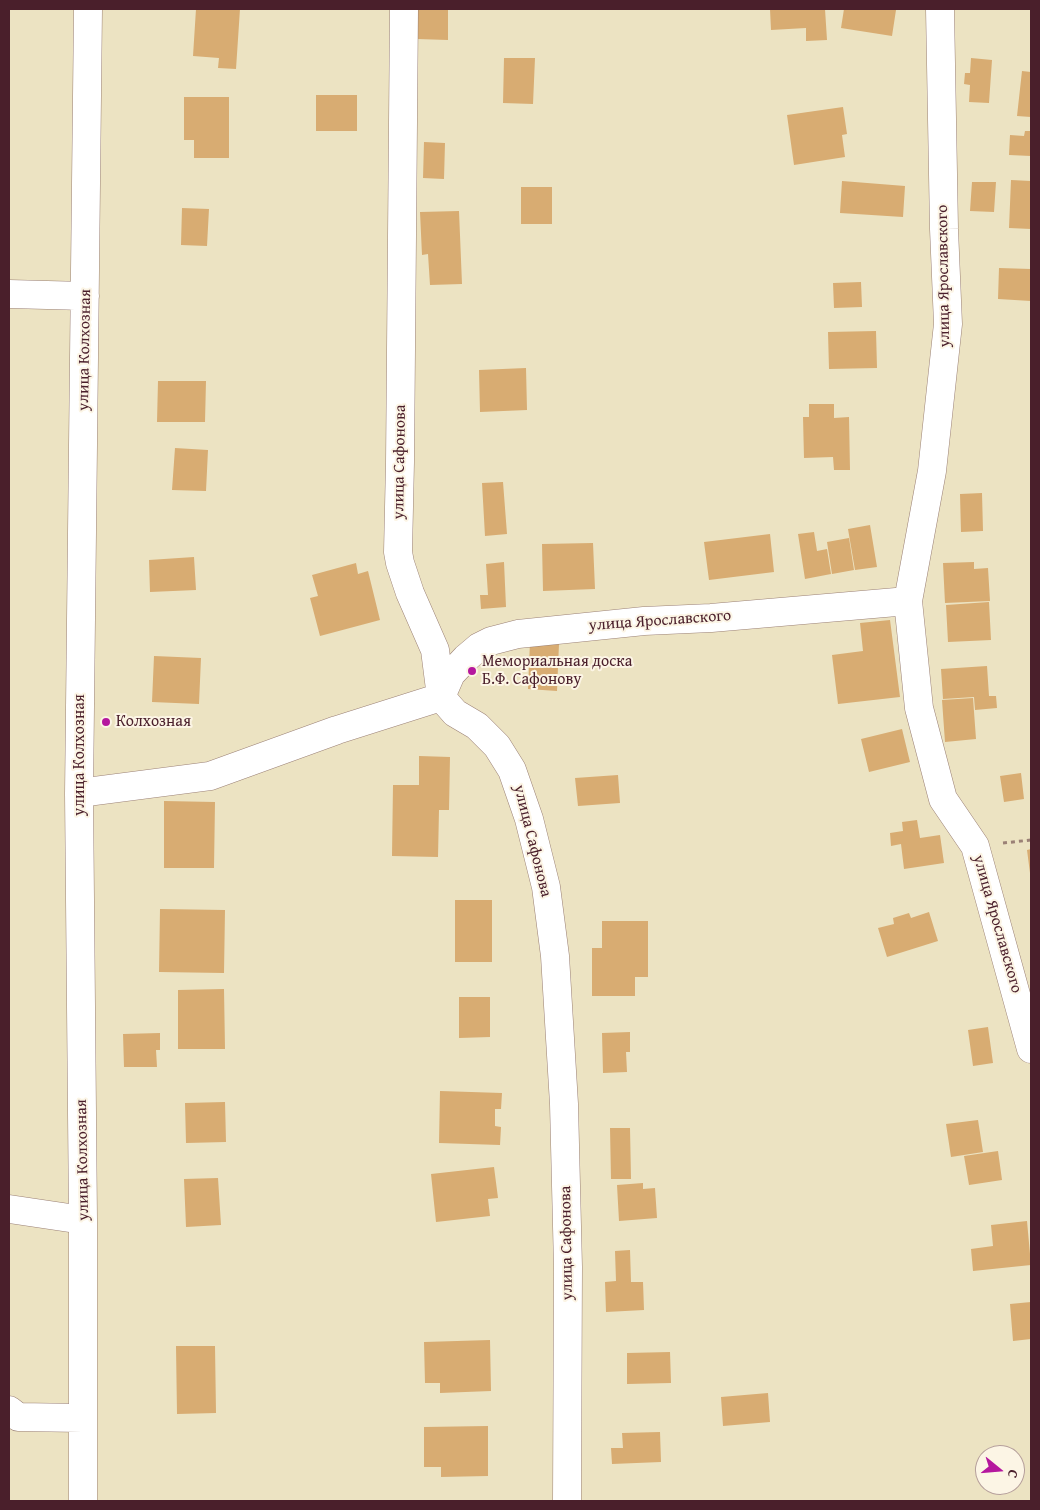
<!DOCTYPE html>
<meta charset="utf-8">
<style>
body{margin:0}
#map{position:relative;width:1040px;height:1510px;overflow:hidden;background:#ece3c2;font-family:"Gentium Book Plus",serif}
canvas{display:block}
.frame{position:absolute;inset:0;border:10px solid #4a1f2b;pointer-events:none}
.north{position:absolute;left:975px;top:1445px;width:50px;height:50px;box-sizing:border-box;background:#fcf5e5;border:1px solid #b59f9b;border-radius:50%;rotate:107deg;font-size:14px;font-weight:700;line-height:20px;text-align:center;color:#4a1f2b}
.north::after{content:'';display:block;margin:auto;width:18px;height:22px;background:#b5179e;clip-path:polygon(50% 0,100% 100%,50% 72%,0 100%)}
</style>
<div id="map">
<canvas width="1040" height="1510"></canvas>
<div class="frame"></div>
<div class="north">С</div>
</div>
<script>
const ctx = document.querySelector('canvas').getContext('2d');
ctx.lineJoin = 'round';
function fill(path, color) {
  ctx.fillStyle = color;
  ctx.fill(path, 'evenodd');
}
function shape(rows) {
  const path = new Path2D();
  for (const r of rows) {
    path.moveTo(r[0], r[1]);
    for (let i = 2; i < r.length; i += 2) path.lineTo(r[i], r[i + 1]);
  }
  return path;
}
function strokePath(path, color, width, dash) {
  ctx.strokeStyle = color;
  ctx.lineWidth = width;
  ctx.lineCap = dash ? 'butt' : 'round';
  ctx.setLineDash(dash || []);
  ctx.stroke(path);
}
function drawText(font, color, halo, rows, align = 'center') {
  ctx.font = font + ' "Gentium Book Plus",serif';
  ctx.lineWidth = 4;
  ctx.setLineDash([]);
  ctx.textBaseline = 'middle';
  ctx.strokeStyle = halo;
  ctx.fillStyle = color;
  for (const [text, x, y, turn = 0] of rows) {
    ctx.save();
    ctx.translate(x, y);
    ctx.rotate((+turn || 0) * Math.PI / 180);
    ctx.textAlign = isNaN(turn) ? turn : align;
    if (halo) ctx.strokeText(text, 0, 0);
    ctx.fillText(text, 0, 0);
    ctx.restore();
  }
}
fill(shape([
 [196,9,240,9,236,69,218,68,219,58,193,56],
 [418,9,448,9,448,40,417,39],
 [770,9,825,9,827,40,806,41,806,28,771,30],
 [844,9,896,10,892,36,841,28],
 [504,58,535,58,533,104,503,103],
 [971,58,992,60,989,103,969,102,970,85,964,84,965,73,970,73],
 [1022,71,1031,72,1031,117,1017,116],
 [316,95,357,95,357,131,316,131],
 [184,97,229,97,229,158,194,158,194,140,184,140],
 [843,107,847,134,842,135,845,157,794,165,787,115],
 [1025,131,1031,131,1031,156,1009,155,1010,135,1024,136],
 [424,142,445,143,444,179,423,178],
 [1011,180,1031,181,1031,229,1009,228],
 [842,181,905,186,903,217,840,213],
 [972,182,996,182,994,212,970,211],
 [521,187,552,187,552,224,521,224],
 [182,208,209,209,207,246,181,245],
 [459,211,462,284,430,285,428,254,422,255,420,212],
 [999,268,1031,269,1031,301,998,299],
 [861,282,862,307,834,308,833,283],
 [876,331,877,368,829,369,828,332],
 [526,368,527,410,480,412,479,370],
 [158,381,206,381,205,422,157,422],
 [809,404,834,404,834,418,849,417,850,470,834,470,833,457,804,458,803,417,809,417],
 [175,448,208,450,206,491,172,490],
 [503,482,507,534,485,536,482,483],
 [982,493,983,531,961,532,960,494],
 [870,525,877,567,855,570,848,529],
 [814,532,817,551,827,549,831,574,805,579,798,534],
 [770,534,774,572,709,580,704,542],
 [849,538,854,570,832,574,827,542],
 [593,543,595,589,543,591,542,544],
 [194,557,196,590,150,592,149,560],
 [504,562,506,607,481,609,480,595,488,595,486,564],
 [974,562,974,569,988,568,990,601,945,603,943,563],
 [356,563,358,574,368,571,380,620,320,636,310,598,318,596,312,575],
 [989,602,991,640,948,642,946,605],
 [890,620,900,697,838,704,832,655,863,651,860,623],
 [530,642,559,644,557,691,528,689],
 [154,656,201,658,199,704,152,702],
 [987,666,989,696,996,696,997,708,975,710,974,697,943,699,941,669],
 [973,698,976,739,945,742,942,700],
 [902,729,910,762,869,772,861,739],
 [419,756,450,757,449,810,439,810,438,857,392,856,393,785,419,785],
 [1021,773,1024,799,1004,802,1000,776],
 [618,775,620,803,578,806,575,778],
 [164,801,215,802,214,868,164,868],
 [917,820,920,838,940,835,944,863,904,869,901,844,891,846,890,833,903,831,902,822],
 [1031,849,1031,873,1030,873,1027,850],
 [455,900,492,900,492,962,455,962],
 [160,909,225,910,224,973,159,972],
 [929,912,938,941,887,957,878,928,894,924,893,918,909,913,911,918],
 [602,921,648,921,648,977,635,977,635,996,592,996,592,948,602,948],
 [224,989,225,1049,178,1049,178,990],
 [459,997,490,997,490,1037,459,1038],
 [988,1027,993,1063,973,1066,968,1030],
 [630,1032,630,1052,626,1052,627,1072,603,1073,602,1033],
 [160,1033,160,1050,156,1050,157,1067,124,1067,123,1034],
 [440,1091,502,1093,501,1109,495,1109,495,1126,501,1127,500,1145,439,1143],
 [225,1102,226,1142,186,1143,185,1103],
 [978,1120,983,1152,951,1157,946,1124],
 [610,1128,630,1128,631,1179,611,1179],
 [998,1151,1002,1180,969,1185,964,1156],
 [494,1167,498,1198,488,1199,490,1216,436,1222,431,1174],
 [218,1178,221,1225,186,1227,184,1179],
 [643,1183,643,1189,655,1188,657,1218,619,1221,617,1185],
 [1027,1221,1031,1265,973,1271,971,1249,993,1246,991,1225],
 [630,1250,631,1282,643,1282,644,1310,606,1312,605,1282,616,1281,615,1251],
 [1031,1302,1031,1339,1013,1341,1010,1304],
 [490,1340,491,1391,440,1393,440,1383,425,1383,424,1342],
 [176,1346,215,1346,216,1413,177,1414],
 [670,1352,671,1383,627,1384,627,1353],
 [768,1393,770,1422,723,1426,721,1397],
 [488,1426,488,1476,441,1477,441,1467,424,1467,424,1427],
 [660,1432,661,1462,612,1464,611,1448,623,1448,622,1433]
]), '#d8ac72');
const minor = shape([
 [404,9,400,462,398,552,400,563,410,593,435,650,441,697,455,713,477,726,497,746,512,770,529,819,546,887,555,956,564,1104,568,1267,567,1501],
 [940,9,944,229,948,324,932,471,908,601,919,708,943,799,975,846,1031,1049],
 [9,294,85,296],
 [79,793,210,776,337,730,441,697,451,674,466,658,479,647,491,641,518,634,644,621,711,618,908,601],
 [9,1209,83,1220],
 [9,1410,18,1417,83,1418],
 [83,1501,83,1220,79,793,88,9]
]);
strokePath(minor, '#9b8176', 29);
strokePath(shape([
 [1003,843,1031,840]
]), '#9b8176', 3, [4, 4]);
strokePath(minor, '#fff', 28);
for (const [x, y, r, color] of [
 [472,671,5,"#b5179e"],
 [106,722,5,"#b5179e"]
]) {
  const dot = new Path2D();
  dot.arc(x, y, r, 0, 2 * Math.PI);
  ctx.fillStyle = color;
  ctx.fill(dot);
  strokePath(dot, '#fcf5e5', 2);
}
drawText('16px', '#4a1f2b', '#fcf5e5', [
 ["улица Ярославского",944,276,-91],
 ["улица Колхозная",85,350,-89],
 ["улица Сафонова",400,462,-89],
 ["улица Ярославского",660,621,-4],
 ["улица Колхозная",80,755,-90],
 ["улица Сафонова",532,841,76],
 ["улица Ярославского",997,924,74],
 ["улица Колхозная",83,1160,-91],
 ["улица Сафонова",567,1243,-91]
]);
drawText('16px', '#4a1f2b', '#fcf5e5', [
 ["Мемориальная доска",482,662],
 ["Б.Ф. Сафонову",482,680],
 ["Колхозная",116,722]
], 'left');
</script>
